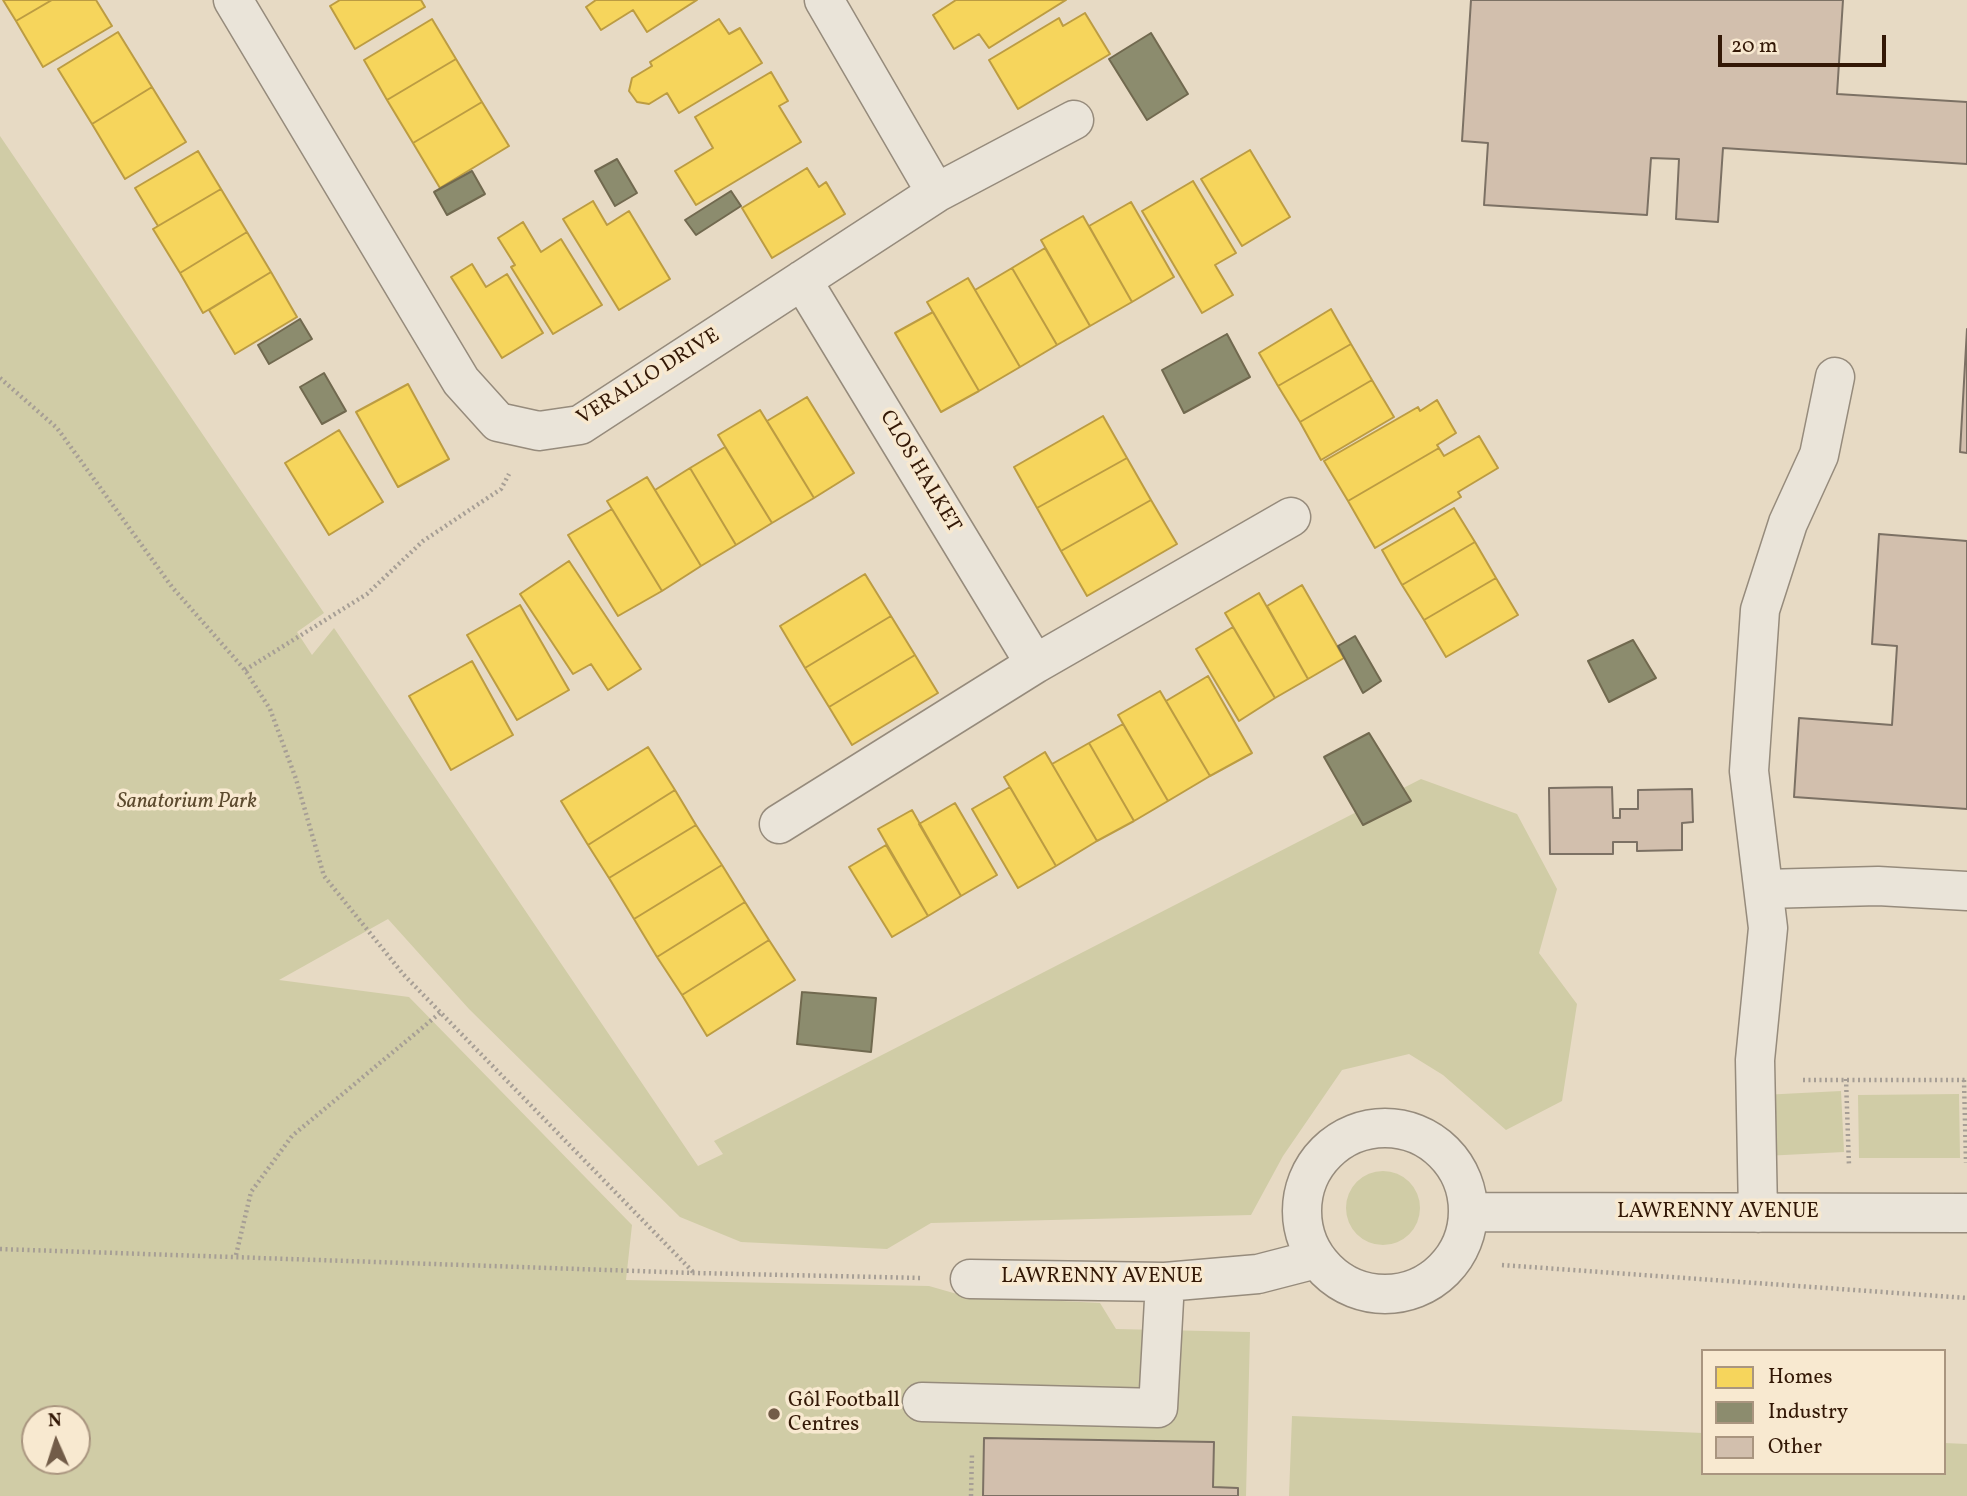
<!DOCTYPE html>
<meta charset="utf-8">
<style>
body{margin:0}
#map{position:relative;width:1967px;height:1496px;overflow:hidden;background:#e7dac4;font-family:Vollkorn,serif}
canvas{display:block}
.legend{position:absolute;left:1701px;top:1349px;width:245px;height:126px;box-sizing:border-box;background:#f8e9d0;border:2px solid #a9957f;margin:0;padding:9px 12px;list-style:none;font-size:21px;color:#331806}
.legend li{display:flex;align-items:center;gap:14px;height:35px}
.legend b{width:35px;border:2px solid #a9957f}
.north{position:absolute;left:21px;top:1405px;width:70px;height:70px;box-sizing:border-box;background:#f8e9d0;border:2px solid #a9957f;border-radius:50%;rotate:357deg;font-size:19px;font-weight:700;line-height:28px;text-align:center;color:#331806}
.north::after{content:'';display:block;margin:auto;width:24px;height:32px;background:#725c48;clip-path:polygon(50% 0,100% 100%,50% 72%,0 100%)}
.scale{position:absolute;left:1718px;top:35px;width:168px;height:32px;box-sizing:border-box;border:4px solid #331806;border-top:0;padding-left:9px;font-size:21px;line-height:24px;white-space:nowrap;color:#331806;-webkit-text-stroke:5px #f8e9d0;paint-order:stroke}
</style>
<div id="map">
<canvas width="1967" height="1496"></canvas>
<ul class="legend">
<li><b style="height:19px;background:#f6d55c"></b>Homes</li>
<li><b style="height:19px;background:#8c8c6e"></b>Industry</li>
<li><b style="height:19px;background:#d2bfad"></b>Other</li>
</ul>
<div class="north">N</div>
<div class="scale">20 m</div>
</div>
<script>
const ctx = document.querySelector('canvas').getContext('2d');
ctx.lineJoin = 'round';
function fill(path, color) {
  ctx.fillStyle = color;
  ctx.fill(path, 'evenodd');
}
function shape(rows) {
  const path = new Path2D();
  for (const r of rows) {
    if (r.length === 3) {
      path.moveTo(r[0] + r[2], r[1]);
      path.arc(r[0], r[1], r[2], 0, 2 * Math.PI);
      continue;
    }
    path.moveTo(r[0], r[1]);
    for (let i = 2; i < r.length; i += 2) path.lineTo(r[i], r[i + 1]);
  }
  return path;
}
function strokePath(path, color, width, dash) {
  ctx.strokeStyle = color;
  ctx.lineWidth = width;
  ctx.lineCap = dash ? 'butt' : 'round';
  ctx.setLineDash(dash || []);
  ctx.stroke(path);
}
function drawText(font, color, halo, rows, align = 'center') {
  ctx.font = font + ' Vollkorn,serif';
  ctx.lineWidth = 7;
  ctx.setLineDash([]);
  ctx.textBaseline = 'middle';
  ctx.strokeStyle = halo;
  ctx.fillStyle = color;
  for (const [text, x, y, turn = 0] of rows) {
    ctx.save();
    ctx.translate(x, y);
    ctx.rotate((+turn || 0) * Math.PI / 180);
    ctx.textAlign = isNaN(turn) ? turn : align;
    if (halo) ctx.strokeText(text, 0, 0);
    ctx.fillText(text, 0, 0);
    ctx.restore();
  }
}
fill(shape([
 [0,136,324,613,297,632,312,655,334,628,698,1166,723,1154,714,1141,1421,779,1517,814,1557,889,1539,953,1577,1004,1562,1101,1506,1130,1443,1075,1409,1054,1342,1070,1283,1156,1251,1215,931,1223,887,1249,741,1242,680,1217,469,1009,388,919,279,980,409,997,632,1225,626,1280,929,1286,964,1296,1100,1303,1116,1329,1250,1332,1246,1496,0,1496],
 [35,1419,77,1419,77,1461,35,1461],
 [1841,1091,1844,1152,1764,1156,1762,1095],
 [1959,1094,1960,1158,1859,1158,1858,1095],
 [1383,1208,37],
 [1292,1416,1703,1433,1703,1473,1944,1473,1944,1443,1967,1444,1967,1496,1289,1496]
]), '#d0cca6');
const homes = shape([
 [3,0,52,0,16,21,3,0],
 [52,0,96,0,112,26,43,67,16,21,52,0],
 [340,0,421,0,425,7,355,49,330,6,340,0],
 [596,0,697,0,647,32,633,10,601,30,586,7,596,0],
 [956,0,1066,0,989,48,979,34,954,49,933,15,956,0],
 [1085,13,1110,54,1018,109,989,60,1059,18,1063,26,1085,13],
 [432,19,456,59,387,100,364,60,432,19],
 [719,19,729,34,740,28,762,63,679,113,667,93,649,104,637,102,629,91,632,78,652,66,650,62,719,19],
 [118,32,152,87,92,124,58,69,118,32],
 [456,59,482,102,413,143,387,100,456,59],
 [771,72,788,101,779,106,801,142,696,205,675,171,713,148,695,117,771,72],
 [152,87,186,142,125,179,92,124,152,87],
 [482,102,509,146,440,188,413,143,482,102],
 [1250,150,1290,217,1242,246,1201,179,1250,150],
 [198,151,221,189,158,226,135,188,198,151],
 [807,168,819,187,826,182,845,214,772,258,742,208,807,168],
 [1193,181,1236,253,1215,265,1233,295,1202,313,1142,211,1193,181],
 [221,189,247,232,180,273,153,229,221,189],
 [593,201,607,225,629,211,670,279,619,310,563,219,593,201],
 [1131,202,1174,277,1132,302,1089,226,1131,202],
 [1083,216,1132,302,1090,326,1041,240,1083,216],
 [523,222,541,252,561,239,602,305,553,334,511,267,515,265,498,238,523,222],
 [247,232,271,272,203,313,180,273,247,232],
 [1045,248,1090,326,1057,345,1012,268,1045,248],
 [472,264,486,287,507,274,543,333,502,358,451,277,472,264],
 [1012,268,1057,345,1020,367,975,290,1012,268],
 [271,272,297,317,235,354,209,310,271,272],
 [968,278,1020,367,979,391,927,302,968,278],
 [1331,309,1351,344,1278,386,1259,353,1331,309],
 [933,312,979,391,941,412,895,333,933,312],
 [1351,344,1372,380,1300,422,1278,386,1351,344],
 [1372,380,1394,417,1321,460,1300,422,1372,380],
 [408,384,449,459,398,487,356,412,408,384],
 [807,397,854,473,814,498,767,421,807,397],
 [1437,400,1456,433,1437,445,1439,448,1348,501,1324,461,1418,407,1420,411,1437,400],
 [760,410,814,498,772,523,718,435,760,410],
 [1103,416,1127,458,1037,508,1014,467,1103,416],
 [339,430,383,502,329,535,285,463,339,430],
 [1479,436,1498,468,1458,492,1461,497,1375,548,1348,501,1439,448,1444,456,1479,436],
 [725,447,772,523,736,545,690,468,725,447],
 [1127,458,1151,500,1061,551,1037,508,1127,458],
 [690,468,736,545,701,566,655,490,690,468],
 [647,477,701,566,662,591,607,501,647,477],
 [1151,500,1177,544,1087,596,1061,551,1151,500],
 [1454,508,1475,542,1402,585,1382,550,1454,508],
 [612,509,662,591,618,616,568,535,612,509],
 [1475,542,1496,578,1424,620,1402,585,1475,542],
 [569,561,641,669,608,690,591,664,573,674,520,594,569,561],
 [865,574,891,616,805,668,780,626,865,574],
 [1496,578,1518,615,1446,657,1424,620,1496,578],
 [1302,585,1344,658,1308,679,1267,606,1302,585],
 [1259,593,1308,679,1275,698,1225,613,1259,593],
 [520,605,569,690,517,720,467,635,520,605],
 [891,616,915,655,829,707,805,668,891,616],
 [1233,627,1275,698,1239,721,1196,649,1233,627],
 [915,655,938,693,852,745,829,707,915,655],
 [472,661,513,735,451,770,409,696,472,661],
 [1208,676,1252,753,1210,776,1166,701,1208,676],
 [1160,691,1210,776,1168,801,1118,715,1160,691],
 [1123,724,1168,801,1134,821,1089,743,1123,724],
 [1089,743,1134,821,1097,841,1052,764,1089,743],
 [648,747,675,790,588,845,561,801,648,747],
 [1045,752,1097,841,1056,866,1004,777,1045,752],
 [1010,787,1056,866,1018,888,972,809,1010,787],
 [675,790,696,825,609,878,588,845,675,790],
 [955,803,997,875,961,896,919,824,955,803],
 [912,810,961,896,928,916,878,829,912,810],
 [696,825,722,865,634,919,609,878,696,825],
 [886,845,928,916,892,937,849,867,886,845],
 [722,865,745,902,657,957,634,919,722,865],
 [745,902,769,940,682,995,657,957,745,902],
 [769,940,795,980,707,1036,682,995,769,940]
]);
fill(homes, '#f6d55c');
strokePath(homes, '#bc9c42', 2);
const industry = shape([
 [1151,33,1188,94,1147,120,1109,59,1151,33],
 [617,159,637,193,615,206,595,171,617,159],
 [472,171,485,194,447,215,434,192,472,171],
 [731,191,741,206,696,235,685,220,731,191],
 [300,319,312,339,269,364,258,345,300,319],
 [1227,334,1250,377,1184,413,1162,370,1227,334],
 [324,373,346,411,322,424,300,387,324,373],
 [1355,636,1381,681,1363,693,1338,646,1355,636],
 [1633,640,1656,678,1609,702,1588,661,1633,640],
 [1369,733,1411,801,1363,825,1324,757,1369,733],
 [802,992,876,998,871,1052,797,1044,802,992]
]);
fill(industry, '#8c8c6e');
strokePath(industry, '#71694f', 2);
const building = shape([
 [1471,0,1843,0,1837,94,1967,102,1967,164,1723,148,1718,222,1676,219,1679,159,1651,158,1647,215,1484,205,1488,143,1462,141,1471,0],
 [1967,329,1967,453,1960,452,1967,329],
 [1879,534,1967,541,1967,809,1794,797,1799,718,1892,725,1897,646,1872,644,1879,534],
 [1612,787,1613,818,1620,818,1620,809,1638,809,1638,790,1692,789,1693,822,1682,823,1682,850,1637,851,1637,842,1613,842,1613,854,1550,854,1549,788,1612,787],
 [984,1438,1214,1442,1213,1487,1238,1488,1238,1496,983,1496,984,1438]
]);
fill(building, '#d2bfad');
strokePath(building, '#7c7164', 2);
const minor = shape([
 [233,0,461,381,498,422,539,431,580,425,936,193,1074,120],
 [824,0,936,193],
 [802,280,1035,664],
 [779,824,1035,664,1291,517],
 [1764,889,1878,886,1967,891],
 [1385,1211,83],
 [1469,1212,1967,1213],
 [1758,1213,1755,1060,1768,928,1749,771,1760,610,1788,523,1819,455,1835,377],
 [970,1279,1165,1282,1258,1274,1316,1259],
 [922,1402,1158,1408,1165,1282]
]);
strokePath(minor, '#968b7c', 41);
strokePath(shape([
 [0,378,57,428,172,587,245,670,270,709,296,779,324,876,403,974,694,1273],
 [245,670,367,594,423,541,501,489,509,474],
 [1846,1079,1849,1166],
 [1803,1080,1967,1080],
 [1964,1080,1966,1163],
 [0,1249,694,1273,923,1278],
 [236,1255,251,1192,292,1136,440,1013],
 [1502,1265,1967,1298],
 [971,1496,972,1453]
]), '#a69e95', 4.5, [2, 3.5]);
strokePath(minor, '#eae4d9', 38);
for (const [x, y, r, color] of [
 [774,1414,7,"#725c48"]
]) {
  const dot = new Path2D();
  dot.arc(x, y, r, 0, 2 * Math.PI);
  ctx.fillStyle = color;
  ctx.fill(dot);
  strokePath(dot, '#f8e9d0', 2.5);
}
drawText('21px', '#331806', '#f8e9d0', [
 ["VERALLO DRIVE",649,378,-32],
 ["CLOS HALKET",919,472,59],
 ["LAWRENNY AVENUE",1718,1213],
 ["LAWRENNY AVENUE",1102,1278]
]);
drawText('italic 21px', '#5c4a2e', '#f8e9d0', [
 ["Sanatorium Park",187,803]
]);
drawText('21px', '#331806', '#f8e9d0', [
 ["Gôl Football",788,1402],
 ["Centres",788,1426]
], 'left');
</script>
